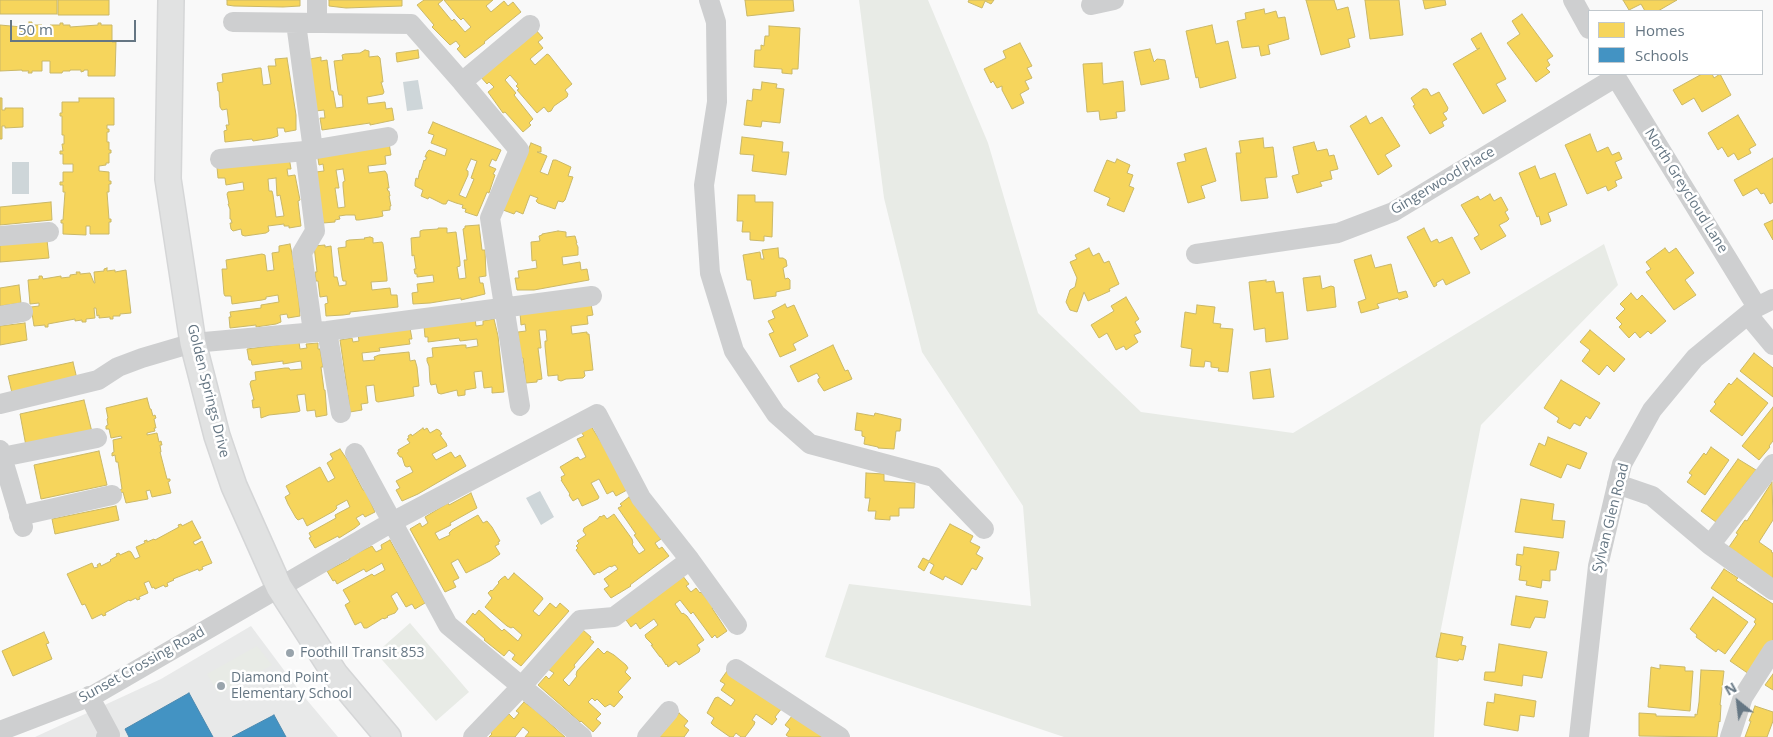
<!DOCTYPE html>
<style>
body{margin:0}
#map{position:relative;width:1773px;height:737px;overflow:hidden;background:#f9f9f9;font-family:"Open Sans",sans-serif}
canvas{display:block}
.legend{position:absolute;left:1588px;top:10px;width:175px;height:65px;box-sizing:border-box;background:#fff;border:1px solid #c1c8cd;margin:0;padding:6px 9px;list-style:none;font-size:15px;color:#657683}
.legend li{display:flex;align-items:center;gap:10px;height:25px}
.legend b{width:25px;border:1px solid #c1c8cd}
.north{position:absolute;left:1713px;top:677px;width:50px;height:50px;-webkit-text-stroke:4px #fff;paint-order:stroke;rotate:331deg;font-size:14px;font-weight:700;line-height:20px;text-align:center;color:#657683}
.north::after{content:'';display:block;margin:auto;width:18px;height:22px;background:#657683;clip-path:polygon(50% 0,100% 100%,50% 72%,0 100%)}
.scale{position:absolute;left:10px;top:20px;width:126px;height:22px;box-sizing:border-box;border:2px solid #657683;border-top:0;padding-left:6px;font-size:15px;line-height:18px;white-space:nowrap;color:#657683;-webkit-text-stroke:4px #fff;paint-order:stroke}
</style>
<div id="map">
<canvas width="1773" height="737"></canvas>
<ul class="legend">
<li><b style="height:14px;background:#f6d55c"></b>Homes</li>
<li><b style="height:14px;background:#4393c3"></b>Schools</li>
</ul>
<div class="north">N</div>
<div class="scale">50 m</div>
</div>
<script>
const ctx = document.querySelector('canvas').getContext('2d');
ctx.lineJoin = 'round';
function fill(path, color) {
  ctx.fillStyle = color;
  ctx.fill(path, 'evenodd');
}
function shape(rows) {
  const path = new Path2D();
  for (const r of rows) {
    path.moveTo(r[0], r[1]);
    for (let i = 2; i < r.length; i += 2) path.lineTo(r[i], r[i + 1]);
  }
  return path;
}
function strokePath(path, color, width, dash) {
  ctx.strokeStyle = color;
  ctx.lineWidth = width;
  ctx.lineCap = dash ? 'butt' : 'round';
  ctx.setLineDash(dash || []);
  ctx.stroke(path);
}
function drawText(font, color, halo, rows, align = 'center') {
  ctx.font = font + ' "Open Sans",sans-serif';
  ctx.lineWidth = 5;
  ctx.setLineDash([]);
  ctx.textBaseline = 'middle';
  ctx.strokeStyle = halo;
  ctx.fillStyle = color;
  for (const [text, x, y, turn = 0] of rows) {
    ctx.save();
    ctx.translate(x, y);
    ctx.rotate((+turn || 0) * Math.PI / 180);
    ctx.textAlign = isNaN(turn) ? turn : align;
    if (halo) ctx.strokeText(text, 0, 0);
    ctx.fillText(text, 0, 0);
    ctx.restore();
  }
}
fill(shape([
 [251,626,301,693,338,737,35,737,161,679]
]), '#e8e9e9');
fill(shape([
 [859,0,928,0,988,143,1038,313,1141,412,1293,433,1604,244,1618,285,1481,425,1439,639,1434,737,1064,737,825,657,849,584,1031,606,1023,506,922,352,884,198],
 [410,623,469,692,436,721,376,653],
 [257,646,272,665,219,694,207,674]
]), '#e8ebe6');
fill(shape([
 [418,80,423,109,407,111,403,82],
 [12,162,29,162,29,194,12,194],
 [540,491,554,517,541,525,526,498]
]), '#ced6d9');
const homes = shape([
 [0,0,57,0,57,14,0,14,0,0],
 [58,0,109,0,109,15,58,15,58,0],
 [227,0,300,0,300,6,283,7,234,6,227,5,227,0],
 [329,0,402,0,402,6,346,8,329,6,329,0],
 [424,0,443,0,438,4,452,21,454,19,465,32,471,27,463,18,461,20,458,17,444,0,493,0,486,6,491,12,504,1,508,6,513,2,521,12,484,42,485,43,465,58,457,49,460,46,456,41,450,45,432,27,434,25,417,5,424,0],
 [745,0,793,0,794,11,747,16,745,0],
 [969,0,994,0,991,4,985,1,982,8,968,2,969,0],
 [1306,0,1334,0,1337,10,1348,7,1355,37,1348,39,1350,47,1321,55,1306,0],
 [1365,0,1399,0,1403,35,1370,39,1365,0],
 [1423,0,1445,0,1446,5,1425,9,1423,0],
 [1623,0,1677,0,1658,11,1645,11,1641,4,1629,10,1623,0],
 [1264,9,1265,14,1276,11,1278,18,1285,17,1289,39,1268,45,1270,54,1261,56,1259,46,1242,48,1237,21,1246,19,1245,13,1264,9],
 [1522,14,1553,56,1547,60,1550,65,1546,68,1550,72,1536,82,1507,43,1520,34,1512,21,1522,14],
 [29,22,32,22,32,25,42,25,42,27,44,27,44,35,50,35,50,25,60,25,60,23,63,23,63,25,70,25,70,27,98,25,98,23,101,23,101,25,112,25,112,42,116,42,115,76,88,76,88,70,84,70,84,71,81,72,81,70,70,70,70,71,63,71,62,73,50,73,50,61,42,61,42,71,32,71,32,73,28,73,29,71,22,71,22,70,0,71,0,25,22,27,22,25,29,25,29,22],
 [1212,25,1216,44,1228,41,1236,78,1200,88,1198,77,1196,78,1186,31,1212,25],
 [769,26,800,28,798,69,792,69,792,74,782,73,782,69,754,67,755,50,761,50,761,45,764,46,765,36,769,36,769,26],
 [535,29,543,38,538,42,543,48,530,59,535,65,547,54,549,55,572,84,565,90,568,94,567,97,554,106,551,111,548,112,544,107,537,113,517,90,519,89,516,86,518,84,510,75,505,80,516,93,514,95,533,119,529,123,531,125,523,132,505,112,503,113,488,92,494,87,489,82,487,84,479,75,535,29],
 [1481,33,1506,79,1496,84,1506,101,1483,114,1453,64,1480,48,1477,49,1471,39,1481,33],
 [1020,43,1032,66,1027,68,1032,78,1025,81,1029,89,1020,94,1024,103,1012,109,1002,90,1002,86,997,88,993,81,991,83,984,69,1006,58,1003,51,1020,43],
 [1150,49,1154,62,1157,59,1165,60,1169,79,1141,85,1134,52,1150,49],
 [365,50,369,51,369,57,378,56,380,58,383,82,381,82,384,92,383,94,367,97,368,104,385,102,386,109,392,108,394,120,370,125,370,123,322,130,320,118,325,118,324,110,316,111,310,59,321,57,321,61,327,60,331,91,333,91,336,108,343,107,342,95,339,95,338,91,334,61,343,60,342,55,345,54,360,53,365,50],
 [418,50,419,58,397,62,396,53,418,50],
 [287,58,296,115,296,130,285,132,284,128,277,128,278,136,272,138,253,141,252,139,225,142,224,131,227,130,226,125,229,125,227,109,222,110,220,107,219,91,218,91,217,83,223,82,222,74,259,68,261,68,263,85,271,84,268,66,276,66,275,59,287,58],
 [1102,63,1103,84,1123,81,1125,111,1116,112,1117,118,1100,120,1099,111,1087,112,1083,64,1102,63],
 [1702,74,1712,74,1714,78,1720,74,1731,95,1702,112,1694,98,1682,105,1673,90,1702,74],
 [762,82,777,84,776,88,784,89,780,123,762,121,761,127,744,125,747,100,752,101,753,89,761,90,762,82],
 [1423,89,1427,89,1431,96,1439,92,1448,108,1447,111,1443,113,1447,119,1442,122,1444,126,1430,134,1413,106,1415,105,1411,98,1423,89],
 [0,98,2,98,2,110,5,110,5,108,23,108,23,127,5,128,5,126,2,126,2,139,0,139,0,98],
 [79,98,114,98,114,125,107,125,107,129,109,129,109,132,107,132,107,142,109,142,109,150,111,150,111,153,109,153,109,163,106,163,106,165,99,166,99,171,109,172,109,181,111,181,111,184,109,184,109,192,107,192,109,219,111,219,111,222,109,222,109,234,90,234,90,226,86,226,86,235,63,234,63,223,61,223,61,220,63,220,65,192,63,192,63,185,60,185,60,182,63,182,63,172,73,172,73,164,63,164,63,154,60,154,60,151,63,151,62,144,64,144,64,135,62,135,62,116,60,116,60,113,62,113,62,102,79,102,79,98],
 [1738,115,1756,145,1749,149,1751,153,1738,160,1734,153,1728,157,1722,147,1718,150,1708,133,1738,115],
 [1366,116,1370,124,1382,117,1400,146,1385,155,1392,166,1378,175,1350,126,1366,116],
 [433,122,501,150,496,161,492,159,489,166,496,169,493,174,495,175,489,193,487,192,477,216,465,212,466,209,462,208,463,205,456,203,448,200,446,204,443,204,429,197,428,199,421,196,423,190,415,186,415,183,416,178,418,179,420,170,421,170,424,160,425,161,427,157,425,157,427,152,429,150,445,156,447,149,431,143,434,135,428,133,433,122],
 [471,159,477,161,471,178,474,179,466,198,459,195,468,175,468,171,466,170,471,159],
 [1590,134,1597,152,1608,147,1612,155,1619,152,1622,159,1615,162,1622,178,1615,181,1617,186,1608,191,1606,186,1587,194,1565,145,1590,134],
 [742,137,783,142,782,152,789,152,786,175,752,171,754,155,740,154,742,137],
 [1263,138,1264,148,1273,147,1277,177,1265,178,1268,198,1241,201,1236,153,1241,153,1239,141,1263,138],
 [1314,142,1317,151,1327,149,1329,156,1334,155,1338,169,1330,171,1332,179,1320,182,1322,186,1297,193,1292,176,1299,174,1293,147,1314,142],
 [389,143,391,155,385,156,386,164,368,166,369,173,385,171,387,174,389,188,387,188,388,191,389,191,390,196,389,196,391,206,390,206,390,210,382,211,383,216,379,217,359,220,356,220,355,215,346,215,339,216,340,219,335,220,335,222,323,223,316,172,324,171,323,164,319,165,317,153,389,143],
 [343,169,345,181,343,182,343,186,345,207,338,208,335,188,339,188,336,170,343,169],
 [531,143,541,147,541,152,537,152,547,156,540,172,548,175,553,160,556,160,571,167,568,176,573,177,565,200,563,202,558,201,555,209,538,203,536,201,538,198,530,195,523,214,516,211,514,214,503,210,531,143],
 [1206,148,1216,181,1201,186,1205,198,1188,203,1177,163,1186,161,1184,154,1206,148],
 [289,157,291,169,287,169,288,176,295,175,300,200,298,201,301,226,289,228,289,226,284,226,284,224,268,226,269,231,266,233,245,236,242,235,241,229,233,231,231,229,230,223,232,223,231,219,230,219,230,209,228,204,229,204,227,194,228,192,244,190,243,182,226,185,225,178,218,178,217,167,289,157],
 [276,178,277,196,280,195,284,216,276,217,273,195,272,191,269,191,268,179,276,178],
 [1773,158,1773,202,1770,204,1764,193,1761,194,1757,188,1743,196,1734,180,1773,158],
 [1117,159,1130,165,1127,173,1133,175,1129,186,1134,188,1124,212,1107,205,1110,198,1094,191,1107,160,1115,163,1117,159],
 [1535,166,1540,179,1555,173,1567,205,1548,213,1551,221,1541,225,1539,216,1537,217,1519,173,1535,166],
 [1490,194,1494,201,1501,197,1508,210,1505,212,1509,219,1507,221,1499,225,1506,236,1481,250,1474,238,1479,235,1461,205,1478,196,1480,200,1490,194],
 [738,195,755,195,755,202,773,202,772,237,764,236,764,241,750,240,750,232,742,232,743,221,737,221,738,195],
 [51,202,52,220,0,225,0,207,51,202],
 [1773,220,1773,240,1764,224,1773,220],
 [479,225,482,250,485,250,486,276,479,277,480,283,483,283,485,294,461,300,461,298,430,303,413,304,412,293,418,292,417,284,434,282,433,275,417,277,417,274,415,274,414,269,416,269,414,255,412,256,411,238,420,237,420,231,423,230,438,229,438,228,447,228,447,233,456,232,460,262,460,266,457,267,459,279,466,278,464,260,467,260,463,229,465,228,465,226,479,225],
 [1424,228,1431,242,1437,239,1439,243,1452,237,1470,273,1446,285,1443,279,1436,283,1437,285,1434,287,1407,237,1424,228],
 [558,231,566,232,566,237,575,236,577,243,576,243,578,247,578,255,562,257,563,265,580,262,581,270,587,269,589,280,534,290,517,290,515,278,519,278,518,271,537,268,536,260,532,261,531,242,540,241,539,236,542,235,542,234,558,231],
 [370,237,373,238,373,243,382,242,383,244,387,278,387,281,371,282,372,290,390,288,391,295,397,295,398,307,350,312,350,314,343,315,326,316,325,304,328,303,327,296,320,297,318,281,316,281,315,272,317,272,314,246,325,245,325,247,331,246,334,277,337,277,339,286,346,285,346,281,343,281,342,277,338,248,346,247,346,241,349,240,365,239,364,238,370,237],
 [47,240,49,258,0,262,0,245,47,240],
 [290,244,295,268,294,268,299,302,300,316,288,318,287,314,280,315,281,322,276,324,256,327,256,325,230,328,229,317,231,317,230,312,261,308,261,305,279,302,278,295,266,297,266,299,262,300,232,304,231,296,225,296,224,294,222,269,227,269,226,260,262,254,265,255,267,271,274,270,272,253,279,252,279,246,290,244],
 [778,248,779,258,783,258,786,260,787,266,783,268,785,279,788,278,790,280,790,289,776,292,776,296,754,299,751,280,747,280,743,255,760,252,761,259,764,259,762,250,778,248],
 [1089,248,1093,256,1099,253,1104,263,1109,261,1119,284,1109,289,1110,291,1088,301,1084,292,1077,312,1070,310,1066,302,1070,290,1075,287,1077,278,1070,262,1077,259,1075,255,1089,248],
 [1665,248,1669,253,1676,248,1694,273,1685,280,1696,295,1674,310,1646,272,1651,269,1646,262,1665,248],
 [1371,255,1375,268,1391,264,1398,293,1406,291,1408,297,1399,300,1398,298,1377,304,1379,308,1361,313,1358,302,1366,299,1354,260,1371,255],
 [107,268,107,271,115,270,115,272,126,270,131,313,120,314,120,316,113,316,113,319,110,319,110,317,99,318,99,315,97,316,96,308,94,308,95,318,86,319,86,322,82,322,82,320,75,321,75,319,48,324,48,327,45,327,45,325,34,326,31,307,39,306,39,303,30,304,28,280,39,279,39,276,42,276,43,279,61,276,61,278,70,277,70,275,77,274,76,272,80,272,80,274,90,273,94,283,95,283,94,272,104,271,104,269,107,268],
 [1320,276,1322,289,1331,286,1334,287,1336,307,1307,311,1303,278,1320,276],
 [1266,280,1266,282,1274,281,1276,293,1283,292,1288,339,1266,342,1265,328,1254,330,1249,282,1266,280],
 [19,285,21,303,0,306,0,288,19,285],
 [1631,293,1637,300,1642,295,1666,321,1651,334,1648,331,1640,338,1635,332,1629,338,1619,327,1622,324,1616,318,1625,309,1620,304,1631,293],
 [1126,297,1139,319,1135,322,1141,332,1134,335,1138,342,1126,350,1124,346,1116,350,1107,333,1099,338,1091,325,1114,311,1111,306,1126,297],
 [591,304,593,315,587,316,588,324,571,326,572,334,587,332,587,334,589,334,593,370,584,371,585,376,583,378,566,379,561,381,558,380,558,375,548,376,545,346,545,341,547,341,546,330,539,330,541,348,538,348,542,379,537,380,537,382,526,383,523,358,520,358,518,332,526,331,525,324,521,325,520,313,591,304],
 [785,304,787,308,794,305,808,336,793,344,796,350,780,357,769,334,774,332,768,321,775,318,772,311,785,304],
 [1197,305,1215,307,1213,323,1221,324,1220,328,1233,329,1228,372,1218,371,1219,368,1211,367,1211,362,1205,361,1204,367,1190,366,1192,349,1181,347,1185,312,1196,314,1197,305],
 [475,318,476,326,483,325,483,321,494,319,498,336,504,392,492,393,492,387,484,388,482,371,474,372,476,388,465,390,465,395,458,396,457,390,441,394,438,393,436,384,431,385,430,382,429,366,427,361,427,358,433,357,432,348,462,345,466,345,466,348,478,346,477,339,460,341,459,338,428,342,428,337,425,337,424,326,475,318],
 [25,323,27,340,0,345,0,326,25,323],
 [410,328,412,339,409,339,410,344,379,348,380,351,362,353,363,361,375,360,374,357,379,355,409,352,410,361,415,360,417,367,419,386,413,387,414,396,378,402,376,401,374,385,366,386,368,403,361,404,362,410,350,412,348,395,346,395,347,388,340,340,352,338,353,342,359,341,358,334,410,328],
 [1590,330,1625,359,1614,372,1607,365,1599,375,1582,361,1590,350,1580,342,1590,330],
 [299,342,300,349,307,348,306,344,318,343,318,349,320,349,323,367,321,367,324,390,325,390,327,415,316,417,315,410,307,411,305,394,297,395,300,411,297,412,269,415,261,418,260,407,253,408,252,400,254,400,250,384,251,381,256,380,255,372,285,368,289,368,290,370,302,369,301,361,283,364,283,361,252,365,251,360,249,360,247,349,299,342],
 [833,345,845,371,848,370,852,379,824,391,818,382,818,379,820,378,817,373,798,382,790,366,833,345],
 [1754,353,1773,368,1773,397,1740,371,1754,353],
 [73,362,77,379,12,393,8,376,73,362],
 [1270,369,1274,397,1253,399,1250,372,1270,369],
 [1737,378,1768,403,1742,436,1710,411,1716,404,1714,402,1729,383,1731,385,1737,378],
 [1561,380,1600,403,1590,419,1586,416,1580,426,1574,423,1570,429,1557,422,1559,418,1544,408,1561,380],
 [147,398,150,409,151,409,153,416,155,415,156,418,154,419,156,428,154,428,155,431,147,433,147,435,157,433,159,442,161,441,162,445,160,445,161,452,160,452,167,479,170,479,170,481,168,482,171,493,152,497,150,490,146,491,148,499,126,503,123,492,121,493,120,490,122,489,118,462,116,462,115,455,112,456,112,453,114,452,113,440,122,438,121,436,111,438,109,429,106,429,106,426,108,425,107,419,108,418,106,408,147,398],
 [84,400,92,432,26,446,20,414,84,400],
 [1773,407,1773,441,1769,446,1770,447,1759,460,1742,446,1773,407],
 [857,413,874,416,875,413,901,419,900,431,896,431,894,449,878,448,878,447,864,444,865,437,862,436,862,431,855,430,857,413],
 [591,426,604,447,627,490,616,496,613,491,607,494,599,479,591,483,599,497,598,499,582,506,578,498,573,501,569,495,570,494,561,480,562,480,561,477,565,475,560,467,575,458,578,457,580,460,586,457,577,439,584,436,581,432,591,426],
 [423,428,424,430,427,428,430,433,437,429,438,430,439,430,442,434,440,435,446,443,447,446,432,454,436,460,451,452,455,458,460,455,466,466,418,494,402,501,396,490,400,488,396,481,413,472,410,466,407,467,405,466,402,457,400,457,397,453,399,452,398,450,410,443,407,439,409,438,408,436,411,434,412,436,423,428],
 [1548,437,1587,453,1580,469,1567,464,1561,478,1530,465,1539,443,1545,446,1548,437],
 [1711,447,1729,460,1705,495,1687,482,1692,475,1689,473,1704,453,1706,455,1711,447],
 [340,449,353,468,352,469,363,490,365,490,375,512,365,517,363,514,356,518,360,524,355,528,339,538,338,536,315,548,309,538,311,537,309,533,336,518,335,515,350,507,347,500,336,506,337,508,334,511,307,526,303,518,298,520,296,518,288,504,285,497,290,494,286,486,318,468,320,467,328,482,335,478,327,463,333,459,330,454,340,449],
 [99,451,107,485,41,499,34,465,99,451],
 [1738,459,1756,470,1716,522,1701,511,1738,459],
 [866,473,884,474,884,481,915,483,914,508,899,508,899,516,890,516,890,520,875,519,876,511,868,511,870,498,865,498,866,473],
 [1772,482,1773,520,1759,542,1772,551,1771,552,1773,553,1773,580,1729,547,1738,534,1736,533,1745,520,1747,521,1772,482],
 [471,493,477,508,450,523,451,525,435,533,439,540,450,535,449,533,452,530,478,515,483,523,487,521,492,527,500,541,498,542,499,544,495,546,500,554,490,561,466,573,458,559,451,563,459,578,453,581,456,587,445,592,410,529,420,523,422,527,428,523,425,517,448,503,449,505,471,493],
 [629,497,661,539,655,543,659,549,662,547,669,556,630,585,631,586,611,598,604,589,609,586,604,579,618,569,615,565,611,567,610,566,599,573,598,572,594,575,576,550,578,548,576,546,579,543,577,541,586,535,583,531,584,528,597,520,600,516,601,517,604,515,607,519,614,514,632,539,633,543,632,544,639,554,645,550,634,535,636,534,618,508,622,506,620,504,629,497],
 [1521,499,1554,504,1552,520,1565,521,1563,538,1515,532,1521,499],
 [116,506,119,520,55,534,52,519,116,506],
 [192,521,201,538,193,542,195,545,202,541,212,563,202,567,203,569,199,571,198,569,173,579,174,580,167,583,168,586,165,587,164,585,155,589,154,587,152,588,149,581,144,583,148,593,139,597,140,599,137,600,136,598,130,601,129,600,105,613,106,615,103,616,102,614,92,619,85,604,82,605,67,574,92,563,94,568,98,567,97,565,100,563,101,566,111,561,110,560,117,556,116,554,119,553,120,555,129,551,131,552,135,559,140,557,136,547,145,543,144,541,147,540,147,542,154,539,155,540,179,527,178,525,181,524,182,526,192,521],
 [950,524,973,536,970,542,980,547,976,554,983,558,976,570,972,568,962,585,945,576,943,580,930,573,934,565,929,562,924,571,918,567,923,558,929,561,950,524],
 [390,540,425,603,415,609,412,604,406,607,397,592,391,596,398,609,395,613,387,616,388,617,384,619,383,618,367,628,364,628,361,622,355,625,345,605,350,602,343,590,372,574,374,576,385,570,382,563,366,572,364,569,337,584,335,580,333,581,327,571,350,559,349,557,372,546,376,552,382,549,381,545,390,540],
 [1524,547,1559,552,1556,570,1550,570,1550,581,1542,580,1541,588,1526,585,1527,581,1519,580,1521,566,1516,565,1517,554,1523,555,1524,547],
 [1724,569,1738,578,1736,580,1773,604,1773,641,1749,674,1730,661,1756,624,1754,622,1756,619,1711,588,1724,569],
 [514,573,542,597,543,599,533,611,539,616,550,603,556,608,560,603,569,611,521,666,512,659,515,655,509,650,504,656,484,640,485,639,466,622,473,613,475,615,479,610,502,631,504,629,518,641,522,635,513,627,511,628,507,626,485,607,492,598,488,593,491,590,492,591,499,583,498,582,501,579,505,576,508,580,514,573],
 [682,575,689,584,686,586,691,592,696,588,700,593,701,592,714,608,712,608,727,631,717,638,715,635,712,638,693,612,691,614,680,600,675,604,682,614,683,613,687,616,704,640,697,645,700,649,699,652,679,665,676,661,668,667,667,664,666,665,661,657,660,657,651,645,653,645,646,638,645,635,658,625,654,619,640,629,636,623,631,627,624,617,682,575],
 [1516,596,1548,601,1545,618,1535,617,1530,628,1511,625,1516,596],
 [1713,597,1748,622,1725,654,1718,649,1716,652,1696,637,1697,635,1690,629,1713,597],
 [583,630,591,637,590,639,594,642,574,665,575,667,563,680,569,686,577,676,576,675,577,671,598,648,604,654,607,651,614,655,626,665,628,668,625,672,631,678,618,692,623,697,614,707,610,704,605,707,597,699,595,701,592,698,588,702,601,714,596,719,601,723,593,732,581,721,580,722,538,685,546,676,549,679,554,673,548,669,583,630],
 [44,632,49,643,46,644,52,659,13,676,2,651,44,632],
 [1441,633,1463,637,1461,645,1466,646,1463,660,1459,659,1458,661,1436,657,1441,633],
 [1499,644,1547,652,1542,678,1523,675,1522,686,1484,680,1485,672,1495,672,1499,644],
 [1660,665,1685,667,1685,671,1693,671,1690,711,1648,707,1651,667,1660,669,1660,665],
 [1701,670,1724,671,1720,705,1721,705,1720,722,1719,721,1717,737,1639,736,1639,713,1656,714,1656,716,1695,717,1695,714,1697,715,1699,702,1701,670],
 [727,671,782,708,775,717,777,719,772,725,756,714,752,720,755,722,754,725,745,737,741,737,736,733,733,737,730,737,713,725,711,723,714,718,707,713,715,698,718,697,731,706,735,700,721,690,725,684,720,681,727,671],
 [1773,674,1773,690,1765,685,1773,674],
 [1495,694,1536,701,1534,717,1520,715,1518,731,1484,725,1487,702,1494,703,1495,694],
 [524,702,535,710,565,737,525,737,529,732,523,727,515,737,489,737,492,734,490,732,509,714,514,719,519,713,516,711,524,702],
 [1755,706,1773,712,1773,721,1767,737,1745,737,1751,721,1749,721,1755,706],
 [679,713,688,721,684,726,689,730,684,737,658,737,679,713],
 [792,716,824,737,789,737,786,735,790,729,785,725,792,716]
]);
fill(homes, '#f6d55c');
strokePath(homes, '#cab868', 1);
const schools = shape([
 [189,693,213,737,129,737,125,729,189,693],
 [274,715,286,737,232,737,274,715]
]);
fill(schools, '#4393c3');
strokePath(schools, '#4d8ab0', 1);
const major = shape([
 [171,0,168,179,193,343,217,436,234,486,279,587,335,674,388,737]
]);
strokePath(major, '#d5d6d7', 28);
strokePath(shape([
 [317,0,317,23],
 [709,0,716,22,717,102,704,185,710,273,734,351,776,414,810,444,934,477,984,529],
 [1573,0,1589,29],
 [1091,5,1114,0],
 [233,22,411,24,462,82,530,25],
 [296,23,313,150],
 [1614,74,1757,307],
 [462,82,519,150,490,218,520,406],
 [305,151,315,231,302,253,313,332],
 [220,159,305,151,388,137],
 [0,236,49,232],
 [1196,254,1338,233,1393,212,1616,77],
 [1748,315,1773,345],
 [0,316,23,312],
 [327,331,341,413],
 [0,404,98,380,118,367,142,358,193,343,327,331,592,296],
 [0,450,23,527],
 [355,453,448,625,582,737],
 [2,457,97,438],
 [1617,484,1652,496,1710,545,1773,590],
 [19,516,112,495],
 [1710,545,1773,464],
 [736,669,840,737],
 [89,696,110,735,106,737],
 [0,731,94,695,392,522,597,414,641,498,690,560,737,625],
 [473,737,521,687,580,620,614,617,690,560],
 [647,737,669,711],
 [1579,737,1598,566,1622,464,1652,410,1695,358,1757,307,1773,299],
 [1730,737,1743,697,1773,650]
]), '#cecfd0', 20);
strokePath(major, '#e1e2e2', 25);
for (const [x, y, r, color] of [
 [290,653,5,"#99a4ac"],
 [221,686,5,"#99a4ac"]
]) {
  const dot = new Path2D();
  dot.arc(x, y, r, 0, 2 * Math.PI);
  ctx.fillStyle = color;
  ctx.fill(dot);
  strokePath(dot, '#fff', 2);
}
drawText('14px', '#657683', '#fff', [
 ["Gingerwood Place",1443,181,-31],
 ["North Greycloud Lane",1686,191,58],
 ["Golden Springs Drive",208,391,76],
 ["Sylvan Glen Road",1611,518,-76],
 ["Sunset Crossing Road",142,665,-29]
]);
drawText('14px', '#657683', '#fff', [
 ["Foothill Transit 853",300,653],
 ["Diamond Point",231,678],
 ["Elementary School",231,694]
], 'left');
</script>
